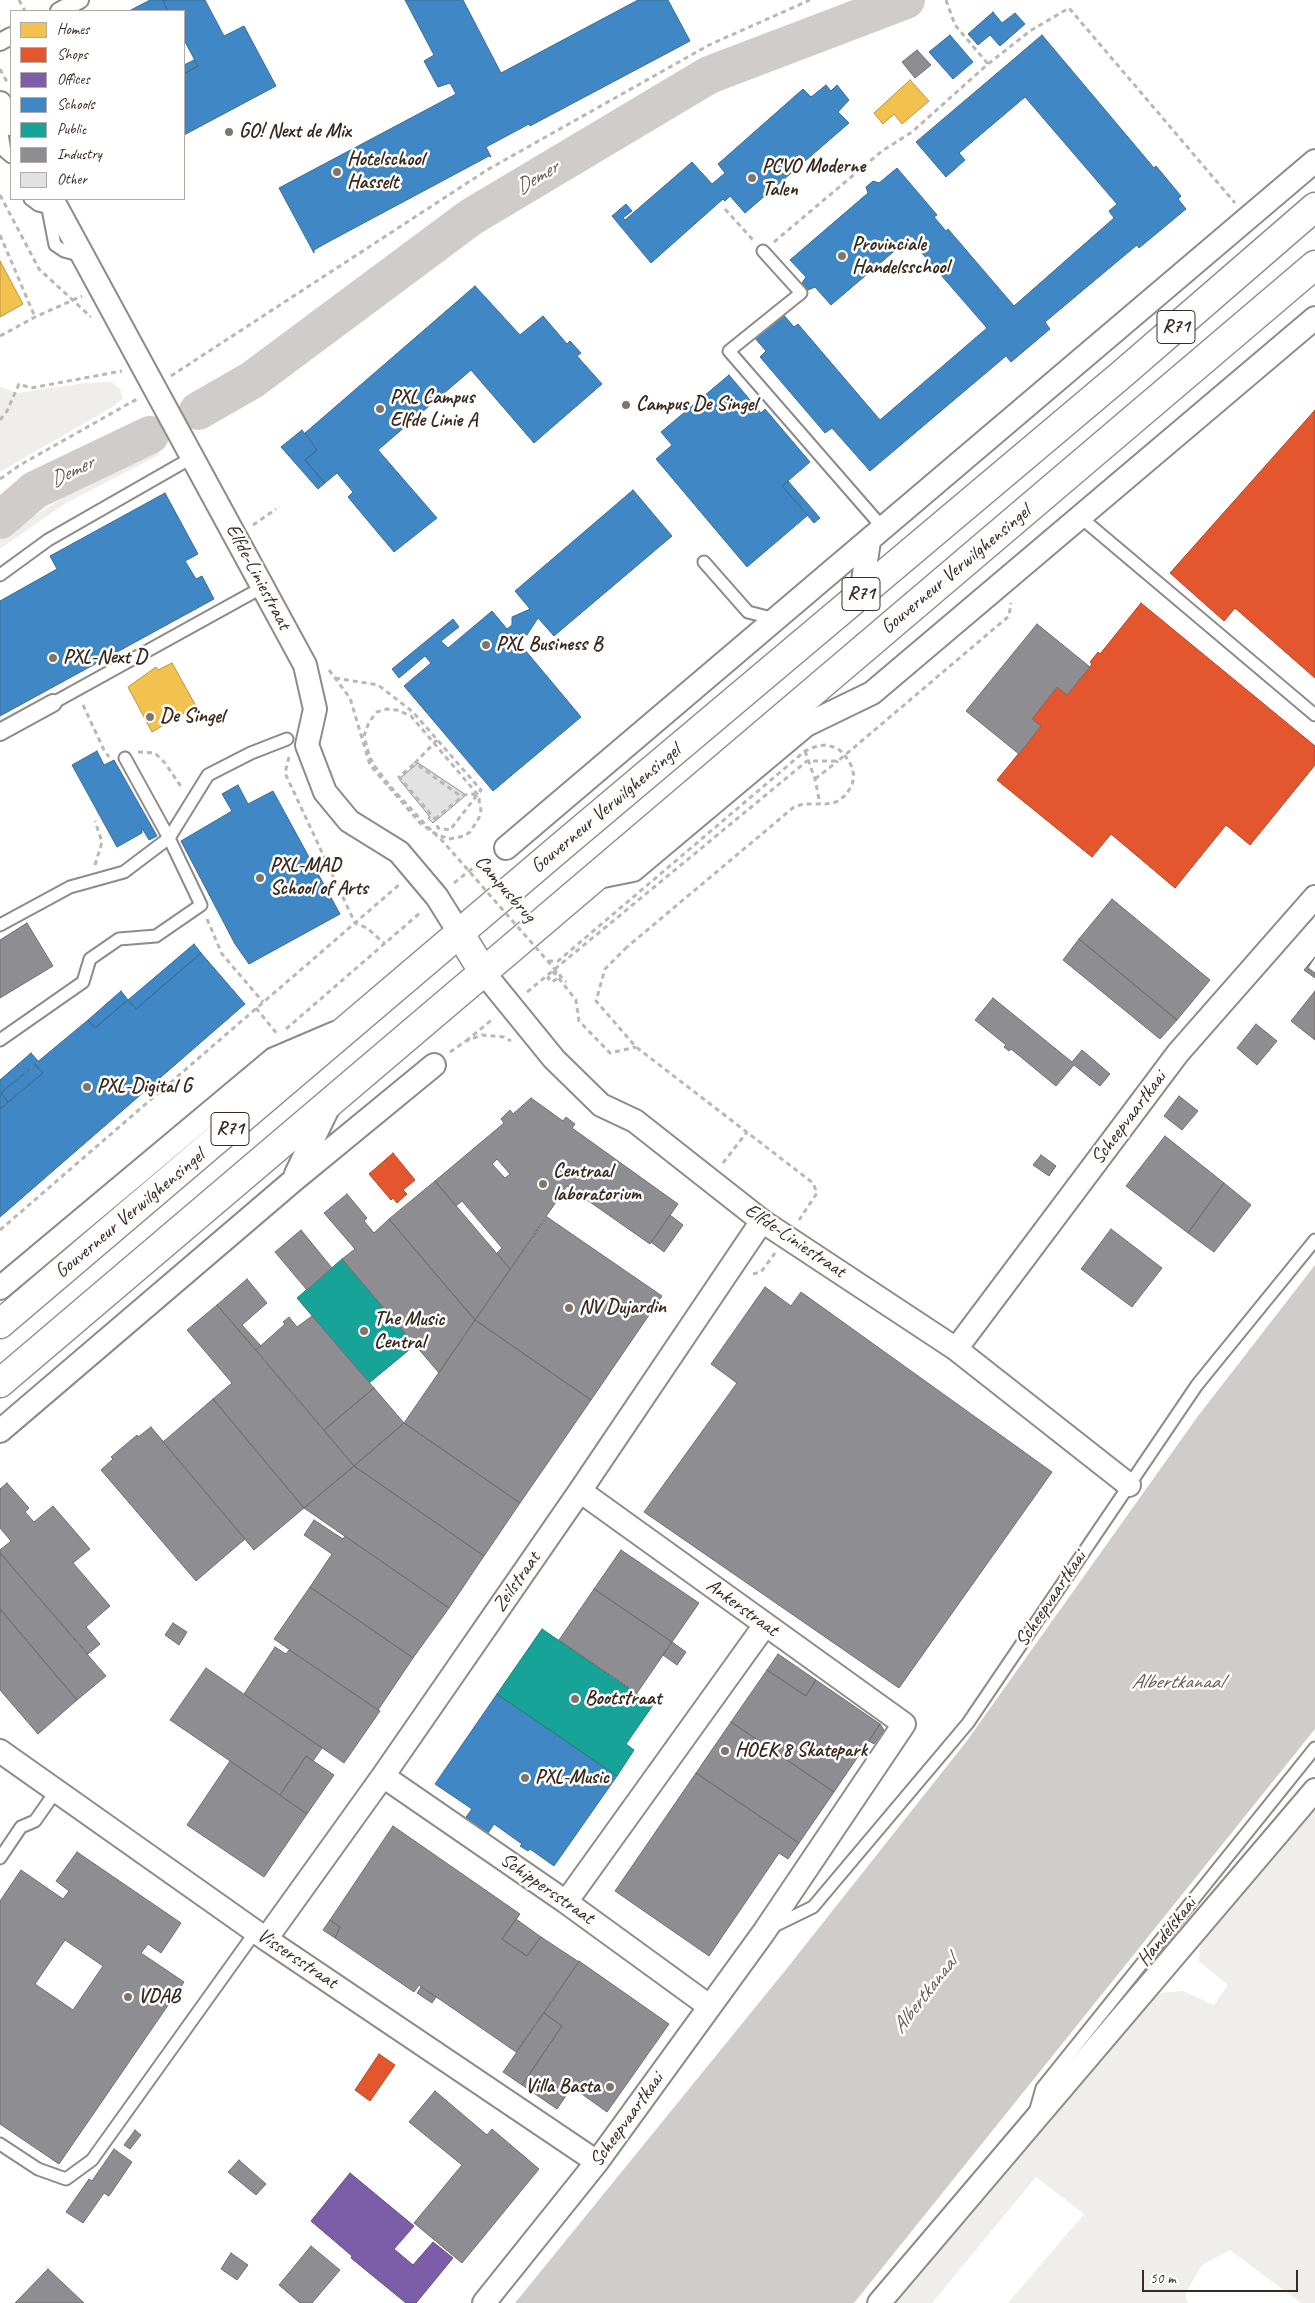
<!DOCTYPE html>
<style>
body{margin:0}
#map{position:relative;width:1315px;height:2303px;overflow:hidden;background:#fff;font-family:Caveat,sans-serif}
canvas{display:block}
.legend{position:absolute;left:10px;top:10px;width:175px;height:190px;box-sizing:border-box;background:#fff;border:1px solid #b1aaa5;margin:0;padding:6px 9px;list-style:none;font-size:15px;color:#3b2a1e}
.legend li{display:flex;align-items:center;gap:10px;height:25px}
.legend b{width:25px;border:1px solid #b1aaa5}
.scale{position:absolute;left:1142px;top:2270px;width:156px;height:22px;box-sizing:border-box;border:2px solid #3b2a1e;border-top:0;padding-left:6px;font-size:15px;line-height:18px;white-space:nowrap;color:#3b2a1e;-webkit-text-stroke:4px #fff;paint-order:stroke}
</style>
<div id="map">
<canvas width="1315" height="2303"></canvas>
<ul class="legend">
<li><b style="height:14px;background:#f2c14e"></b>Homes</li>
<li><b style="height:14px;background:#e4572e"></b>Shops</li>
<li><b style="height:14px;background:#7b5ea7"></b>Offices</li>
<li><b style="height:14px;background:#3f88c5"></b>Schools</li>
<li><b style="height:14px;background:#17a398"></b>Public</li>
<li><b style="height:14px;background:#8d8d92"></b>Industry</li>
<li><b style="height:14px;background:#e3e2e2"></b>Other</li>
</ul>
<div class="scale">50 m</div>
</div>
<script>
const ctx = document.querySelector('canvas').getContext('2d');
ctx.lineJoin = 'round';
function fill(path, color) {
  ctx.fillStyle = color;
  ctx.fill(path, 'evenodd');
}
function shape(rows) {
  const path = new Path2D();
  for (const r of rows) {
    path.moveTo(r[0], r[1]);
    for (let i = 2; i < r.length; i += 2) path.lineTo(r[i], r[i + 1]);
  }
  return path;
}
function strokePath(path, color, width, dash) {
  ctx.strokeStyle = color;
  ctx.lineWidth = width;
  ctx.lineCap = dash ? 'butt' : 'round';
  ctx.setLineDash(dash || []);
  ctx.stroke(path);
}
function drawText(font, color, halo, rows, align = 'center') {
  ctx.font = font + ' Caveat,sans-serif';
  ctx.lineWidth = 5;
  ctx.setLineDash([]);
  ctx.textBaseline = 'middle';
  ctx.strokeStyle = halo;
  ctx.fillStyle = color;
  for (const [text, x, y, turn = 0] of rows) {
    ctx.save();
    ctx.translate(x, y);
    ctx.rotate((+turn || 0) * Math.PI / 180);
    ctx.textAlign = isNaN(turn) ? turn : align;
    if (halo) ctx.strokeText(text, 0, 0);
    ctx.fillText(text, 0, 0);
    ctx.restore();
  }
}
fill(shape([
 [112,382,120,389,123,398,114,406,0,472,0,386,16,393,84,383],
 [156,446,159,455,66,503,0,549,0,537,95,478],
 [1315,1807,1315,2303,1301,2303,1230,2250,1202,2265,1185,2294,1188,2303,1008,2303,1084,2214,1036,2177,932,2303,894,2303,1135,2012,1160,1993,1183,1991,1214,2005,1228,1985,1199,1961,1201,1938]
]), '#efeeed');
fill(shape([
 [1315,1265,1315,1729,854,2303,515,2303,784,1972,966,1742,1198,1416]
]), '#d0ccca');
const homes = shape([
 [910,80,929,101,902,124,894,114,883,124,874,113,910,80],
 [0,261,23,304,0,317,0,261],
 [172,663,196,706,152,732,128,687,156,667,158,670,172,663]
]);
fill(homes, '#f2c14e');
strokePath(homes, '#bb9440', 1);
const shops = shape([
 [1315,410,1315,678,1235,608,1224,621,1170,573,1315,410],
 [1141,603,1315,746,1315,765,1250,845,1226,825,1175,888,1111,834,1092,857,997,780,1041,726,1032,719,1057,687,1067,695,1092,664,1090,662,1098,652,1100,654,1141,603],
 [393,1153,415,1180,403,1190,407,1194,397,1203,393,1198,391,1200,369,1174,393,1153],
 [379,2054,395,2065,370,2101,355,2090,379,2054]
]);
fill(shops, '#e4572e');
strokePath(shops, '#b14a29', 1);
const offices = shape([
 [350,2173,414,2226,394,2249,413,2265,433,2242,453,2258,416,2303,406,2303,351,2258,352,2256,311,2221,350,2173]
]);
fill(offices, '#7b5ea7');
strokePath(offices, '#684e7e', 1);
const schools = shape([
 [150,0,166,0,163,1,168,11,129,11,150,0],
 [166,0,205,0,224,36,244,26,276,86,184,135,184,74,198,66,184,40,184,11,168,11,163,1,166,0],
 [405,0,463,0,501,73,638,0,668,0,690,41,530,126,529,124,486,147,491,157,489,156,330,241,314,250,314,253,279,188,456,94,450,83,438,87,424,61,434,55,405,0],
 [993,12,1002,23,1015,13,1025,24,1000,46,990,35,978,45,968,34,993,12],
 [950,35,973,62,953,79,929,52,950,35],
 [1042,35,1154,168,1156,166,1181,196,1178,199,1186,209,1139,248,1137,245,1045,322,1050,329,1011,362,1006,356,870,471,832,428,825,433,760,357,766,351,754,337,782,313,794,327,798,324,880,420,987,328,921,252,923,250,912,236,831,305,815,287,808,290,802,283,806,277,790,260,868,193,866,187,873,181,879,183,897,168,937,215,934,217,946,231,948,229,1014,306,1114,218,1109,211,1117,204,1025,97,959,153,965,160,946,177,916,142,1042,35],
 [194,60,198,66,184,74,184,65,194,60],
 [826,85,831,91,837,85,849,100,838,112,849,123,745,213,730,196,725,201,723,199,651,263,612,216,626,204,632,211,623,218,625,220,692,162,712,184,725,173,718,164,803,89,811,97,826,85],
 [475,286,520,335,543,316,567,344,570,341,581,353,577,356,602,384,534,443,471,370,378,450,437,518,394,552,348,497,353,492,337,473,325,483,305,460,317,450,305,433,475,286],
 [729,375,761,413,765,409,810,462,782,486,808,515,747,567,656,459,672,445,661,432,729,375],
 [302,430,317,450,305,460,325,483,318,489,281,447,302,430],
 [788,481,820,518,814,523,782,486,788,481],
 [633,490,672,536,554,636,538,618,527,635,520,634,515,638,581,717,493,791,404,686,431,663,425,656,399,678,392,669,453,619,459,627,441,641,448,648,492,611,507,629,512,625,512,617,530,609,515,591,633,490],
 [165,493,198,554,185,561,196,579,202,576,214,599,0,716,0,601,57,569,50,556,165,493],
 [97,751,104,765,114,760,157,836,149,840,142,828,142,833,117,847,72,765,97,751],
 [238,785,248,804,273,791,340,914,249,964,235,944,181,841,232,811,222,794,238,785],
 [194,944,201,953,136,1009,128,1000,194,944],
 [201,953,245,1004,0,1217,0,1109,43,1073,35,1064,88,1020,95,1028,128,1000,136,1009,201,953],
 [121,991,128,1000,95,1028,88,1020,121,991],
 [31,1053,39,1062,1,1093,8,1102,0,1109,0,1080,31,1053],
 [35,1064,43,1073,8,1102,1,1093,35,1064],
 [497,1694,617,1776,554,1866,530,1849,528,1851,520,1846,522,1844,494,1824,488,1833,466,1817,472,1809,435,1784,497,1694]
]);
fill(schools, '#3f88c5');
strokePath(schools, '#3e6c93', 1);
const public = shape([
 [342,1259,415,1345,369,1383,297,1298,342,1259],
 [542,1629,653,1705,626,1744,634,1750,617,1776,497,1694,542,1629]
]);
fill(public, '#17a398');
strokePath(public, '#227f73', 1);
const industry = shape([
 [917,50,931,65,915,78,902,62,917,50],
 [1037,624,1090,667,1067,695,1057,687,1032,719,1041,726,1019,754,966,711,1037,624],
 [1112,899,1210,980,1177,1020,1079,939,1112,899],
 [27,923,53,966,0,998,0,940,27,923],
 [1079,939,1177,1020,1160,1039,1063,960,1079,939],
 [1315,957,1308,968,1315,973,1315,978,1304,970,1315,957],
 [1315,991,1315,1040,1291,1021,1315,991],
 [993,998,1072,1062,1082,1050,1110,1074,1100,1086,1074,1065,1056,1086,1011,1049,1009,1051,1004,1047,1006,1045,975,1020,993,998],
 [1256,1024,1277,1041,1257,1065,1237,1048,1256,1024],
 [1179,1096,1198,1111,1182,1130,1164,1116,1179,1096],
 [531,1098,563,1121,566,1117,575,1124,572,1128,678,1204,650,1244,567,1186,510,1269,497,1253,502,1248,462,1201,456,1206,435,1181,504,1123,501,1119,510,1110,513,1114,531,1098],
 [497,1159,510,1174,505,1178,492,1164,497,1159],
 [1165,1136,1224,1183,1188,1233,1126,1186,1165,1136],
 [1041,1155,1056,1166,1049,1176,1033,1165,1041,1155],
 [435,1181,510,1269,475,1320,389,1219,435,1181],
 [1224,1183,1251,1205,1214,1252,1188,1233,1224,1183],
 [347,1194,367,1218,364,1221,374,1233,389,1219,475,1320,439,1373,342,1259,355,1249,324,1213,347,1194],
 [670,1215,683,1225,664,1252,651,1242,670,1215],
 [547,1217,662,1296,591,1400,475,1320,547,1217],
 [1111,1229,1162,1268,1132,1307,1081,1269,1111,1229],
 [301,1230,332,1268,307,1290,275,1252,301,1230],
 [247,1279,267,1303,242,1325,261,1346,256,1350,217,1305,247,1279],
 [765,1287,791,1306,801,1292,1052,1472,899,1688,644,1512,737,1383,711,1364,765,1287],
 [217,1305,354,1466,304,1508,213,1399,232,1383,187,1330,217,1305],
 [312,1316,374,1388,324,1430,256,1350,285,1324,283,1322,289,1317,297,1327,312,1316],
 [475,1320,591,1400,520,1503,404,1423,475,1320],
 [374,1388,404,1423,354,1466,324,1430,374,1388],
 [213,1399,304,1508,254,1550,163,1442,213,1399],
 [404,1423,520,1503,484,1556,354,1466,404,1423],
 [151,1427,245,1539,196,1581,101,1470,113,1459,111,1457,137,1435,138,1437,151,1427],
 [354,1466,484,1556,449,1608,304,1508,354,1466],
 [7,1483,29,1508,25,1512,34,1522,53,1506,90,1549,73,1563,110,1606,86,1627,100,1644,88,1654,0,1553,0,1550,11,1541,0,1528,0,1489,7,1483],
 [314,1520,343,1539,345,1536,449,1608,413,1658,310,1587,332,1554,304,1535,314,1520],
 [621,1550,699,1603,672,1642,594,1589,621,1550],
 [0,1553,106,1676,77,1700,0,1609,0,1553],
 [310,1587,413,1658,378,1710,274,1639,310,1587],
 [594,1589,672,1642,637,1693,559,1640,594,1589],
 [0,1609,77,1700,38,1734,0,1690,0,1609],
 [173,1623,187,1632,179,1645,165,1635,173,1623],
 [672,1642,686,1652,677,1665,663,1655,672,1642],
 [275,1647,286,1654,289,1650,380,1711,344,1763,244,1694,275,1647],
 [778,1654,816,1680,806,1696,767,1670,778,1654],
 [206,1668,322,1748,313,1761,306,1756,280,1795,170,1720,206,1668],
 [767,1670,806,1696,816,1680,880,1724,834,1792,731,1722,767,1670],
 [731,1722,834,1792,799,1843,696,1773,731,1722],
 [880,1724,884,1730,874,1744,869,1741,880,1724],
 [306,1756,334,1775,307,1814,280,1795,306,1756],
 [230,1761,307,1814,264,1877,187,1825,230,1761],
 [696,1773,799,1843,788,1859,779,1853,709,1956,615,1891,696,1773],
 [393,1826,520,1914,502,1939,527,1956,541,1937,579,1962,516,2052,419,1985,414,1992,335,1938,340,1927,330,1920,393,1826],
 [77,1852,181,1923,161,1953,148,1944,141,1953,184,1982,59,2164,0,2124,0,1901,21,1870,63,1899,69,1891,56,1881,77,1852],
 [65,1940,103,1966,73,2010,35,1984,65,1940],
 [516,1919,541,1937,527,1956,502,1939,516,1919],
 [330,1920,340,1927,335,1938,323,1930,330,1920],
 [579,1961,669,2024,607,2112,572,2087,557,2109,522,2085,562,2026,544,2013,579,1961],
 [421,1987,436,1997,432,2003,417,1993,421,1987],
 [544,2013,562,2026,522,2085,503,2072,544,2013],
 [435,2091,487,2135,492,2129,539,2169,462,2263,414,2223,462,2165,409,2122,435,2091],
 [135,2130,141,2135,130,2149,124,2145,135,2130],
 [114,2149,132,2162,109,2196,104,2193,83,2223,66,2212,89,2179,92,2181,114,2149],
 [239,2160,266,2184,256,2195,228,2172,239,2160],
 [311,2246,340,2270,312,2303,300,2303,279,2285,311,2246],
 [231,2253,248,2265,237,2280,221,2269,231,2253],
 [48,2269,84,2303,15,2303,48,2269]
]);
fill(industry, '#8d8d92');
strokePath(industry, '#746f6f', 1);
strokePath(shape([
 [198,411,252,380,471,217,709,75,906,0],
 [0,520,35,490,150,435]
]), '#d0ccca', 38);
const building = shape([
 [418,763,466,795,433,823,428,818,430,817,399,779,418,763]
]);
fill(building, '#e3e2e2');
strokePath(building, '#8e8b88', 1);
const service = shape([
 [0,120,5,152,11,157],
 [30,199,38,205,53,209],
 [47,204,55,245,64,251,82,256],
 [763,251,801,293,729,351,883,528],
 [1079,516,1315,715],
 [704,562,748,612,775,619],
 [0,575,48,540,193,457],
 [53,703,263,587],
 [0,925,70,887,124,872,169,838,208,775,251,753,287,739],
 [0,1040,83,982,90,959,119,939,156,936,201,905,169,838,125,758],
 [0,1858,21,1827,35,1821,56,1791],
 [772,1927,813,1907,968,1723,1197,1385,1315,1240],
 [1036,2109,1042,2088,1315,1748],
 [0,2144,38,2169,66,2179,92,2160,256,1931]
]);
const pedestrian = shape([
 [59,11,80,0],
 [0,42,11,36],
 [0,732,53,703]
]);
const minor = shape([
 [0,103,11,124],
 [52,199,305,665,315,709,307,745,325,792,349,821,399,852,437,897,460,934],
 [861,594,869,541],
 [506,848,1315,161],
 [598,877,633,870,806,725,872,693,1315,318],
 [484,973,554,1059,601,1105,635,1121,762,1221,956,1349,1129,1485],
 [296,1174,330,1104],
 [0,1288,274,1059,335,1033],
 [956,1349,1178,1053,1315,897],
 [0,1431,294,1180,434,1065],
 [0,1751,266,1939,597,2162],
 [383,1776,566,1902,709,2006],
 [566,1902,765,1625],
 [266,1939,383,1776,580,1491,762,1221],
 [484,2303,597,2162,764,1932,904,1724,580,1491],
 [879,2303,1315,1790]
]);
const trunk = shape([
 [460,934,484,973],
 [0,1324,563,845,1121,375,1315,207],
 [0,1383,1315,265]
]);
strokePath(service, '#8e8b88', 15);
strokePath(pedestrian, '#8e8b88', 20);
strokePath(minor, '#8e8b88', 26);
strokePath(trunk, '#8e8b88', 31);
strokePath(shape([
 [19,0,25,11],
 [946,0,955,25,988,64],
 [0,69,7,82],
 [0,195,39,269,91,317],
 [725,209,753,240],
 [0,235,35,317],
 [774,242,882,151,912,132,988,64,1030,31,1069,8,1235,203],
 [0,336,35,317,82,296],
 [171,376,487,170,709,45,810,0],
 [0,420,7,411,19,384,31,388,122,371],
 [0,479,20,465,137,399],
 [253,525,276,509],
 [329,670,350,698,370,765,389,787],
 [335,678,378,685,413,712,481,790,450,830,438,828,435,819,399,777,415,763],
 [83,705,104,750,109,757],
 [437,740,415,763,462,797],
 [805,751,815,779,820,804],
 [138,752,155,753,165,763,182,788],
 [289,757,285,773,355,923,367,928,385,944],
 [815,779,838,761],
 [435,819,464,795,473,794,480,800],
 [95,865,102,842,95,821],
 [454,883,488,856],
 [207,919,222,954,263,1002],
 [627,947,605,969,596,1001,636,1047,813,1183,817,1193,799,1220],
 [553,971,576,1000,579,1021,610,1053,636,1047],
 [557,971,548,978,552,982,558,978],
 [527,992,807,761,838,761,1009,616,1011,603],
 [256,1008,278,1035],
 [286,1029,421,912],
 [466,1041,494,1018],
 [450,1052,466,1041,482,1035,504,1037,511,1041],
 [723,1163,747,1132],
 [0,1230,400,884],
 [753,1274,761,1272,775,1253]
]), '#b9b8b6', 3, [5, 4]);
strokePath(service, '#fff', 11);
strokePath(pedestrian, '#fff', 16);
strokePath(minor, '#fff', 22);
strokePath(trunk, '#fff', 28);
strokePath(shape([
 [389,787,420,823,434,833,441,836,449,839,464,836,470,832,479,818,481,810,478,795,411,716,397,710,387,709,377,712,369,722,364,736,370,758,376,768,390,786,424,823,437,836,439,837,566,982],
 [548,961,558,961,805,751,817,746,826,745,837,748,844,754,851,765,854,776,852,785,846,795,836,802,826,804,803,804,794,807,627,947]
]), '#b9b8b6', 3, [5, 4]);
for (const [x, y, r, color] of [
 [229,132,5,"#80756d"],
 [337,172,5,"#80756d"],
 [752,178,5,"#80756d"],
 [842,256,5,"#80756d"],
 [626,405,5,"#80756d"],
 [380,409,5,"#80756d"],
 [486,645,5,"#80756d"],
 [53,658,5,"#80756d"],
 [150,717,5,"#80756d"],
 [260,878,5,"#80756d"],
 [87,1087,5,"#80756d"],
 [543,1184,5,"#80756d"],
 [569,1308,5,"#80756d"],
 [364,1331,5,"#80756d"],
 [575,1699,5,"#80756d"],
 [725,1751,5,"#80756d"],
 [525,1778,5,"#80756d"],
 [128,1997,5,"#80756d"],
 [610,2087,5,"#80756d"]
]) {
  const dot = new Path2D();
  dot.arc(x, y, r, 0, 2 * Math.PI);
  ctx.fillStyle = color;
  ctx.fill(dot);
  strokePath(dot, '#fff', 2);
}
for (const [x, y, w] of [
 [1176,327,38],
 [861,594,38],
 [230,1129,38]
]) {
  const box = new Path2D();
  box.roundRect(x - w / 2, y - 16.5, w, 33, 4);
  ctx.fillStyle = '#fff';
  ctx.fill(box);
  strokePath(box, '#3b2a1e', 1);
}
drawText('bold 19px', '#3b2a1e', null, [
 ["R71",1176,327],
 ["R71",861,594],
 ["R71",230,1129]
]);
drawText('bold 20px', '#3b2a1e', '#fff', [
 ["GO! Next de Mix",239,132],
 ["Hotelschool",347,160],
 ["Hasselt",347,183],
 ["PCVO Moderne",762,167],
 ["Talen",762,190],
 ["Provinciale",852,245],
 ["Handelsschool",852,268],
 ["PXL Campus",390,398],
 ["Elfde Linie A",390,421],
 ["Campus De Singel",636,405],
 ["PXL Business B",496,645],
 ["PXL-Next D",63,658],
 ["De Singel",160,717],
 ["PXL-MAD",270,866],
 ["School of Arts",270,889],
 ["PXL-Digital G",97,1087],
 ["Centraal",553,1172],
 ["laboratorium",553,1195],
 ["NV Dujardin",579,1308],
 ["The Music",374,1320],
 ["Central",374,1343],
 ["Bootstraat",585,1699],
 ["HOEK 8 Skatepark",735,1751],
 ["PXL-Music",535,1778],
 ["VDAB",138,1997],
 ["Villa Basta",600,2087,"right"]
], 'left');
drawText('20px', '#3b2a1e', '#fff', [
 ["Gouverneur Verwilghensingel",956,570,-40],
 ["Elfde-Liniestraat",258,577,62],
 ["Gouverneur Verwilghensingel",606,809,-40],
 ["Campusbrug",505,889,49],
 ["Scheepvaartkaai",1129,1118,-53],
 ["Gouverneur Verwilghensingel",130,1214,-40],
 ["Elfde-Liniestraat",795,1241,34],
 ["Zeilstraat",517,1582,-55],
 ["Scheepvaartkaai",1051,1599,-56],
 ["Ankerstraat",742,1608,36],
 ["Schippersstraat",547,1889,35],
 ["Handelskaai",1167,1932,-51],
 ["Vissersstraat",297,1959,34],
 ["Scheepvaartkaai",627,2120,-54]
]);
drawText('italic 21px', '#685b52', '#fff', [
 ["Demer",537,178,-31],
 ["Demer",72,472,-26],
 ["Albertkanaal",1177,1682],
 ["Albertkanaal",925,1995,-52]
]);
</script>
